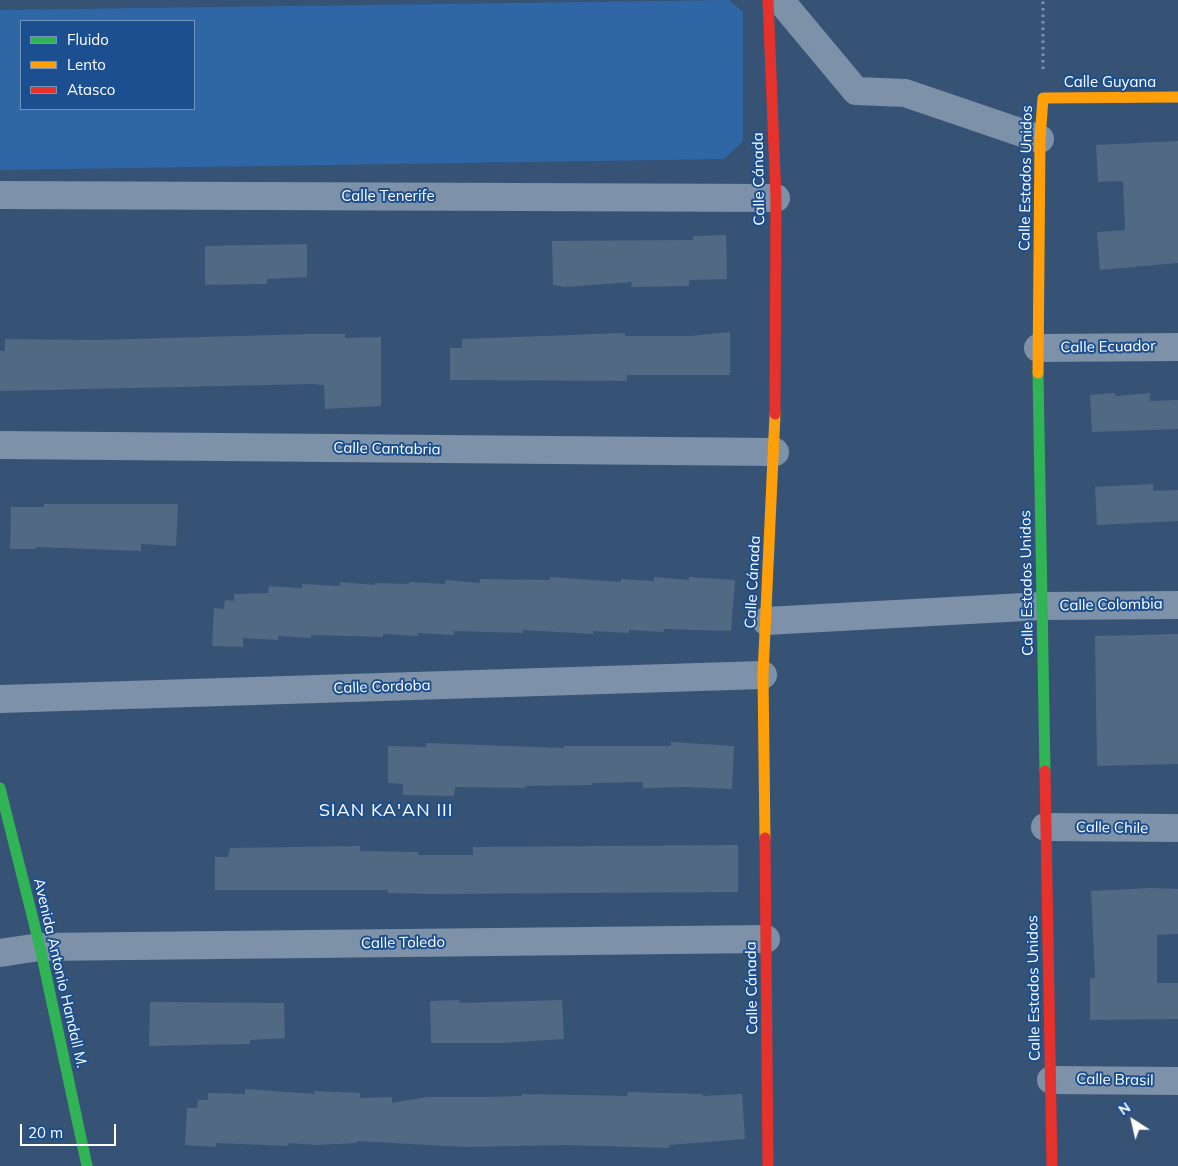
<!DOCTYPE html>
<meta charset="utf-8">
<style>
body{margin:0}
#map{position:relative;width:1178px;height:1166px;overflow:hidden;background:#365274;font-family:Mulish,sans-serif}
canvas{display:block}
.legend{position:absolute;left:20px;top:20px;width:175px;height:90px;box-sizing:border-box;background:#1b4f8f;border:1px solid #7695bc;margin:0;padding:6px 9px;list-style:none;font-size:15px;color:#fff}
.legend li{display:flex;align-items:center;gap:10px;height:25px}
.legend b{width:25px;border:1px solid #7695bc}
.north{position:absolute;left:1108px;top:1096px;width:50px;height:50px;-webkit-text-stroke:4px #1b4f8f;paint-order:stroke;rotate:325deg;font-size:14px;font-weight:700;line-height:20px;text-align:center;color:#fff}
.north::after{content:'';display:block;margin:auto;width:18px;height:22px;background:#fff;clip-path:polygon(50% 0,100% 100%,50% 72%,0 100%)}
.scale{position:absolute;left:20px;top:1124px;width:96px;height:22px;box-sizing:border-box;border:2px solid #fff;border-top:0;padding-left:6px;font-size:15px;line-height:18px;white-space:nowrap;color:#fff;-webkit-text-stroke:4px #1b4f8f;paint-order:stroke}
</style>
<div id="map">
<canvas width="1178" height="1166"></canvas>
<ul class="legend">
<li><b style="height:6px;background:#30b455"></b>Fluido</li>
<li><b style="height:6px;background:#ff9f0a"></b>Lento</li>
<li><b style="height:6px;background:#e5322d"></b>Atasco</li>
</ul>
<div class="north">N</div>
<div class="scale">20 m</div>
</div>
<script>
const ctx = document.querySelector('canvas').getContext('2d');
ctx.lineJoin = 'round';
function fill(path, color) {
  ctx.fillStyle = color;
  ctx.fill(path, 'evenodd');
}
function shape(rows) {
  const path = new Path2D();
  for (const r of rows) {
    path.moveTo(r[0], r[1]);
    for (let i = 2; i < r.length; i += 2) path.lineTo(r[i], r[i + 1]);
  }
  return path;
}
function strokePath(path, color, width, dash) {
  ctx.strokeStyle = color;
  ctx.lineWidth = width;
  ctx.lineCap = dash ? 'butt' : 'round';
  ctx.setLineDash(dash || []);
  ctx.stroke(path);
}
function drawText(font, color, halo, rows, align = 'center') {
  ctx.font = font + ' Mulish,sans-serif';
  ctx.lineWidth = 4;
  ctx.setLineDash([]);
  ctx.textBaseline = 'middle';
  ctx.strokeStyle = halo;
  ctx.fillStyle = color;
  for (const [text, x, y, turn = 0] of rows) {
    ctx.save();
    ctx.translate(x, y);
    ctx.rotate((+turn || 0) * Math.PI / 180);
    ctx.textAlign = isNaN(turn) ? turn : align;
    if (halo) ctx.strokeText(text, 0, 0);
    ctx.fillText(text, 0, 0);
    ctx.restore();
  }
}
fill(shape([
 [729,0,743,12,743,141,724,159,0,170,0,10],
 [21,21,194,21,194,109,21,109]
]), '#2f66a5');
fill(shape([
 [1178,141,1178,263,1100,270,1097,232,1125,230,1123,181,1098,182,1096,145],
 [726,235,727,279,689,280,689,286,631,287,632,282,565,287,553,285,552,241,693,240,693,236],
 [307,244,307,277,267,279,267,284,205,285,205,246],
 [730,332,730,375,627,375,627,381,450,380,450,348,462,348,462,339,625,333,625,336,690,336],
 [309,334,345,334,345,338,381,337,381,406,325,409,324,385,312,384,0,391,0,351,5,351,5,339,96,340],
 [1115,393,1115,396,1150,393,1150,401,1178,400,1178,429,1092,432,1090,395],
 [1153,484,1153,491,1178,490,1178,521,1097,525,1095,487],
 [44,504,178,504,176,546,141,544,141,551,36,547,36,549,10,549,11,507,44,507],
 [550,577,621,582,621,579,654,581,654,577,689,580,689,577,735,580,731,631,664,629,663,632,629,630,629,633,593,631,593,634,523,630,523,633,454,631,454,635,418,633,418,636,383,634,383,637,311,635,311,638,278,636,278,640,243,638,243,647,212,646,214,608,224,609,225,600,234,601,234,594,268,593,269,586,302,588,302,584,340,586,340,582,375,585,375,583,409,584,409,582,445,584,446,580,480,583,480,579,550,580],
 [1178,634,1178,764,1097,766,1095,636],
 [671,742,734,746,732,789,687,787,643,788,643,782,592,783,592,785,525,786,525,788,455,787,454,796,403,795,403,784,388,783,388,746,426,747,426,743,564,748,564,746,671,746],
 [738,845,738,892,436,894,388,893,388,890,215,890,215,857,228,857,230,848,360,846,360,851,418,852,418,855,473,855,473,847],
 [1151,888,1178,889,1178,934,1157,935,1157,983,1178,983,1178,1019,1090,1020,1090,978,1095,978,1091,891],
 [459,1000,460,1003,562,1000,564,1039,502,1043,431,1043,430,1001],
 [150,1002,284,1003,285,1038,250,1040,250,1044,149,1046],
 [245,1089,314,1094,314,1091,360,1093,360,1098,392,1097,392,1103,427,1097,485,1097,522,1096,522,1094,627,1096,628,1092,664,1093,703,1094,703,1096,742,1094,745,1139,669,1145,669,1148,566,1145,463,1147,357,1141,357,1143,316,1145,289,1143,288,1146,216,1143,216,1147,185,1145,187,1108,197,1108,198,1100,208,1100,208,1093,245,1094]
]), '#526984');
strokePath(shape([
 [1043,69,1043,0]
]), '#7d92a8', 3, [2.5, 4]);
strokePath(shape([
 [780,0,856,91,905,93,1040,139],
 [0,195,776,198],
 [1038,348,1178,347],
 [0,445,775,452],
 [766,621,1043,606,1178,605],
 [0,699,763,675],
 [1045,827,1178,828],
 [0,953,40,947,766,939],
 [1051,1080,1178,1081]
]), '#7d92a8', 28);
strokePath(shape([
 [1038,373,1045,771],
 [0,788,40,947,87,1166]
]), '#30b455', 11);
strokePath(shape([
 [1038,373,1040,139,1043,98,1178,97],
 [765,838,763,675,775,414]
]), '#ff9f0a', 11);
strokePath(shape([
 [768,0,776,198,775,414],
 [1045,771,1052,1166],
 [765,838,768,1166]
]), '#e5322d', 11);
drawText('15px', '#fff', '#1b4f8f', [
 ["Calle Guyana",1110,82],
 ["Calle Estados Unidos",1026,178,-89],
 ["Calle Cánada",759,179,-91],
 ["Calle Tenerife",388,196],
 ["Calle Ecuador",1108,347,-1],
 ["Calle Cantabria",387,449,1],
 ["Calle Cánada",753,582,-87],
 ["Calle Estados Unidos",1027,583,-91],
 ["Calle Colombia",1111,605,-1],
 ["Calle Cordoba",382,687,-2],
 ["Calle Chile",1112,828,1],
 ["Calle Toledo",403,943,-1],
 ["Avenida Antonio Handall M.",60,973,77],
 ["Calle Cánada",752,988,-91],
 ["Calle Estados Unidos",1034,988,-91],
 ["Calle Brasil",1115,1080,1]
]);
ctx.letterSpacing = '1px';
drawText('18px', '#fff', '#1b4f8f', [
 ["SIAN KA'AN III",386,811]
]);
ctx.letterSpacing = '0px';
</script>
